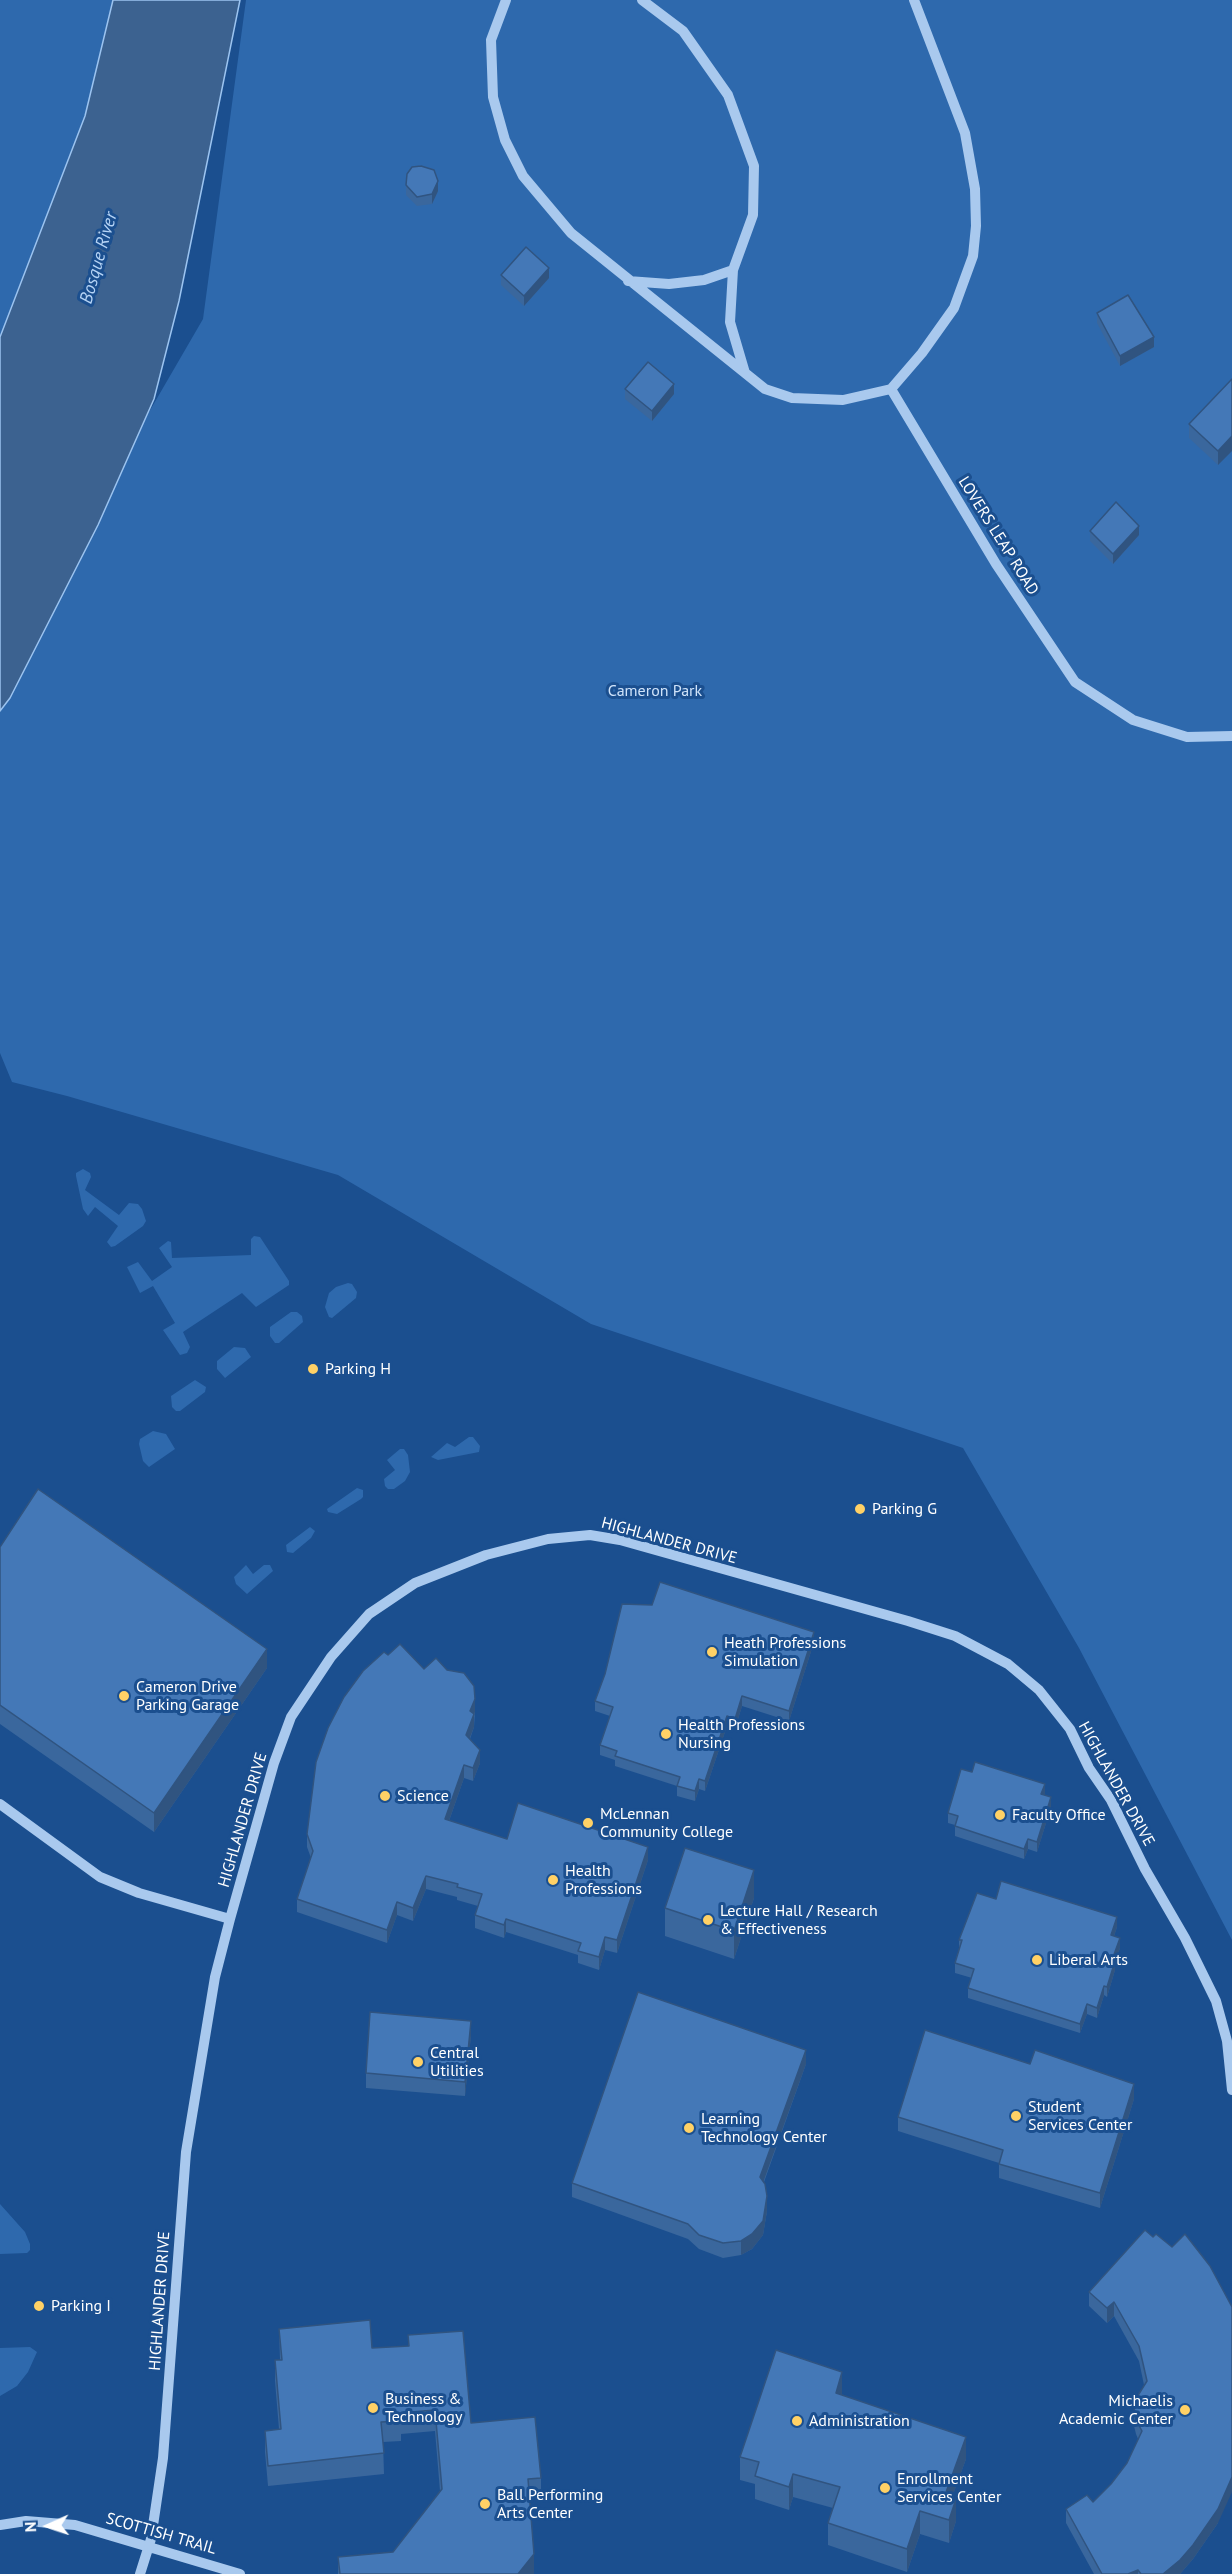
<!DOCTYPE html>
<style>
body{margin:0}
#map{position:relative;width:1232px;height:2574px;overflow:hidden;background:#1b4f8f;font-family:"PT Sans",sans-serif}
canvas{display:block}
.north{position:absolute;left:18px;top:2496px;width:60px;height:60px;-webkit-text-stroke:4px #1b4f8f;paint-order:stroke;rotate:267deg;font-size:16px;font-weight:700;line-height:24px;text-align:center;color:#fff}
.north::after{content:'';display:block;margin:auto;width:21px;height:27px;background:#fff;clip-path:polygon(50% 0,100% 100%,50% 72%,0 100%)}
</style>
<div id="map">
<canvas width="1232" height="2574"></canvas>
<div class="north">N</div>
</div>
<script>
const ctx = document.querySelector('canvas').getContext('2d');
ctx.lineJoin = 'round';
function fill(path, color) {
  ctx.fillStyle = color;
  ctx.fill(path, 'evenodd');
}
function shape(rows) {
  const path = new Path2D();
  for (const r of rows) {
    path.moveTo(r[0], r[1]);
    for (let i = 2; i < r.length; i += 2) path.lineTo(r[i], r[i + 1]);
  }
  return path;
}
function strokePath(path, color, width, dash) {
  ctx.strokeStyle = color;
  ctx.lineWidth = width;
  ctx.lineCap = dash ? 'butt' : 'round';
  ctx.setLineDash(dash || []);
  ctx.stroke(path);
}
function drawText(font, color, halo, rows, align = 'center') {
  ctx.font = font + ' "PT Sans",sans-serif';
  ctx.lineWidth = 6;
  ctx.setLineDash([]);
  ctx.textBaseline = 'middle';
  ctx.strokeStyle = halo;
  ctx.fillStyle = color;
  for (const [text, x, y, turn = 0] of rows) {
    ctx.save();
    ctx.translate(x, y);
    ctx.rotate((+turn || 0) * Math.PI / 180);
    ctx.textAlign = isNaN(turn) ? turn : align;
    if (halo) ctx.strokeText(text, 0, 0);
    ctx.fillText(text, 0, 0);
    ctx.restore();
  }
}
fill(shape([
 [0,0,113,0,85,116,0,337],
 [246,0,1232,0,1232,1940,1079,1648,963,1448,591,1324,338,1175,67,1096,12,1082,0,1053,0,669,203,319],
 [83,1169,90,1173,91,1177,85,1190,119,1215,129,1203,138,1204,142,1209,146,1221,143,1226,115,1246,111,1247,107,1242,118,1226,95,1207,88,1216,83,1209,76,1176,76,1173],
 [254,1236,260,1237,289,1281,289,1285,256,1307,242,1293,183,1332,190,1347,187,1353,180,1355,163,1330,175,1323,153,1286,140,1293,127,1267,138,1262,152,1281,172,1267,159,1248,168,1241,171,1242,172,1258,251,1255,251,1239],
 [348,1283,352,1284,357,1292,356,1298,332,1318,329,1317,325,1307,329,1293,336,1287],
 [291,1312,297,1312,302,1316,303,1322,279,1343,275,1343,270,1336,270,1327],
 [234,1347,245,1348,251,1357,225,1378,217,1369,217,1361],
 [195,1380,206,1387,205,1392,180,1411,176,1411,172,1407,171,1396],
 [153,1431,166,1434,175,1449,149,1467,143,1461,139,1444,140,1439],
 [469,1437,473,1437,480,1446,479,1452,438,1460,431,1457,447,1443,455,1447],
 [400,1449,404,1449,408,1455,410,1472,405,1481,394,1489,388,1489,385,1486,384,1479,395,1470,387,1460],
 [357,1488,363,1490,363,1497,361,1499,337,1514,328,1512,327,1509],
 [310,1527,315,1531,311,1538,293,1553,287,1552,286,1545],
 [246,1565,253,1574,264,1565,270,1565,273,1571,247,1594,236,1584,234,1577],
 [0,2204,25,2232,30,2244,30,2250,27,2253,0,2254],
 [30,2347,37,2352,28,2372,17,2386,0,2396,0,2348]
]), '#2e69ad');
const water = shape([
 [113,0,240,0,179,301,154,399,98,525,10,698,0,711,0,337,85,116,113,0]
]);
fill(water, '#3c6290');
strokePath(water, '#9cc4f0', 1.5);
strokePath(shape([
 [506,0,491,40,493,97,505,140,523,176,571,233,765,389,792,398,843,400,891,389],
 [642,0,683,31,728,95,754,166,753,215,733,270,730,322,745,373],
 [628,281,669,284,704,280,733,270],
 [891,389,996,564,1075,682,1133,720,1187,737,1232,736],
 [891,389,922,353,954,308,973,256,976,226,975,189,965,133,914,0],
 [0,1804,100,1877,139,1893,230,1919],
 [0,2525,26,2521,75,2525,240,2574],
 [140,2574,151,2539,163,2458,186,2152,215,1977,230,1919,274,1763,291,1717,331,1657,369,1614,415,1583,486,1555,548,1539,590,1535,620,1540,908,1621,955,1636,1008,1664,1039,1690,1070,1729,1089,1768,1111,1800,1145,1869,1185,1938,1216,2001,1227,2041,1232,2090]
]), '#a9c9ee', 10);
fill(shape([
 [406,185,438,191,432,204,417,206,406,195],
 [501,275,549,278,524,306,501,285],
 [1097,313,1154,347,1120,366,1097,323],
 [1232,379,1218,465,1189,438,1189,424],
 [625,389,674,394,652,421,625,399],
 [1090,531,1139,535,1113,564,1090,541],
 [0,1547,267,1668,154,1832,0,1724],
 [814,1642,789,1721,742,1706,735,1729,727,1726,705,1791,699,1789,695,1801,677,1796,677,1786,615,1766,615,1760,600,1755,600,1745,610,1716,595,1711,595,1701],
 [388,1655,424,1669,475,1712,474,1727,470,1739,480,1763,473,1781,464,1778,449,1821,507,1839,648,1860,617,1953,605,1950,599,1970,578,1963,578,1955,506,1932,504,1938,475,1928,475,1915,478,1906,457,1900,457,1897,426,1889,413,1921,397,1915,387,1943,297,1912,297,1899,311,1858,307,1847,307,1834],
 [972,1772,1045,1794,1044,1795,1051,1807,1037,1852,1028,1849,1024,1859,955,1836,955,1825,948,1823,948,1813],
 [754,1898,734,1959,665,1936,665,1908],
 [996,1899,1117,1927,1114,1936,1120,1948,1115,1962,1115,1970,1107,1997,1104,1995,1097,2018,1087,2014,1080,2033,968,1998,968,1988,972,1978,955,1973,955,1963,959,1949,959,1940],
 [471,2035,465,2096,366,2088,366,2073],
 [806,2064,764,2182,767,2211,763,2235,752,2249,741,2255,723,2258,699,2249,688,2239,572,2197,572,2183],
 [1134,2099,1100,2208,999,2178,999,2163,898,2131,898,2117],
 [1145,2230,1218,2523,1193,2559,1180,2574,1094,2574,1066,2523,1066,2509,1093,2502,1111,2484,1127,2463,1138,2439,1136,2434,1134,2426,1134,2411,1144,2385,1139,2361,1114,2316,1107,2323,1089,2306,1089,2292],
 [279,2329,372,2348,408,2346,408,2335,471,2423,541,2478,541,2498,529,2499,534,2574,338,2574,338,2557,393,2552,440,2491,435,2431,401,2434,401,2441,383,2442,384,2474,268,2486,265,2452,265,2431,279,2429,275,2381,275,2360,280,2360],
 [842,2395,966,2459,952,2497,956,2521,949,2543,920,2534,907,2572,828,2545,828,2523,833,2508,793,2497,789,2510,755,2499,755,2484,740,2480,740,2457]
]), '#3a679d');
fill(shape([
 [438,181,438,191,432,204,432,194],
 [549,268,549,278,524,306,524,296],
 [1154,337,1154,347,1120,366,1120,356],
 [674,384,674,394,652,421,652,411],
 [1232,436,1232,451,1218,465,1218,451],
 [1139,526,1139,535,1113,564,1113,554],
 [814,1632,814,1642,789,1721,789,1711],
 [267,1649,267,1668,154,1832,154,1813],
 [742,1696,742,1706,735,1729,735,1719],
 [475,1699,475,1712,470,1724,470,1711],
 [474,1714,474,1727,466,1748,466,1735],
 [727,1716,727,1726,705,1791,705,1781],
 [480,1750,480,1763,473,1781,473,1768],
 [464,1765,464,1778,445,1832,445,1819],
 [699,1779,699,1789,695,1801,695,1791],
 [1045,1784,1045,1794,1041,1804,1041,1794],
 [1051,1797,1051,1807,1037,1852,1037,1842],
 [1028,1839,1028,1849,1024,1859,1024,1849],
 [648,1847,648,1860,617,1953,617,1940],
 [754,1870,754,1898,734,1959,734,1931],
 [426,1876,426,1889,413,1921,413,1908],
 [397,1902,397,1915,387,1943,387,1930],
 [1117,1917,1117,1927,1111,1945,1111,1935],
 [506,1919,506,1932,504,1938,504,1925],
 [605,1937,605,1950,599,1970,599,1957],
 [1120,1938,1120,1948,1115,1962,1115,1970,1107,1997,1107,1987,1112,1960],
 [1104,1986,1104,1995,1097,2018,1097,2008],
 [1087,2004,1087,2014,1080,2033,1080,2024],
 [471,2021,471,2035,465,2096,465,2082],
 [806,2050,806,2064,760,2191,760,2177],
 [1134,2084,1134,2099,1100,2208,1100,2193],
 [767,2196,767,2211,763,2235,752,2249,741,2255,741,2241],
 [1114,2302,1114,2316,1107,2323,1107,2308],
 [842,2372,842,2395,836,2393],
 [966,2437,966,2459,945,2517,945,2495],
 [793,2474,793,2497,789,2510,789,2487],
 [1232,2477,1232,2492,1218,2523,1193,2559,1180,2574,1163,2574],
 [956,2499,956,2521,949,2543,949,2520],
 [920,2511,920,2534,907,2572,907,2549],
 [534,2554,534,2574,518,2574],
 [1138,2570,1138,2574,1128,2574]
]), '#305480');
const building = shape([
 [421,166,434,170,438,181,432,194,417,197,406,185,407,174,412,167,421,166],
 [526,247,549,268,524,296,501,275,526,247],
 [1128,295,1154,337,1120,356,1097,313,1128,295],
 [648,362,674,384,652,411,625,389,648,362],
 [1232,379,1232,436,1218,451,1189,424,1232,379],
 [1116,502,1139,526,1113,554,1090,531,1116,502],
 [38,1489,267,1649,154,1813,0,1705,0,1547,38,1489],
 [660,1582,814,1632,789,1711,742,1696,735,1719,727,1716,705,1781,699,1779,695,1791,677,1786,680,1777,615,1756,617,1751,600,1745,613,1707,595,1701,605,1674,622,1604,652,1605,660,1582],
 [400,1644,424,1669,436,1658,447,1670,464,1673,474,1686,475,1699,470,1711,474,1714,466,1735,480,1750,473,1768,464,1765,445,1819,507,1839,518,1803,648,1847,617,1940,605,1937,599,1957,578,1951,581,1943,506,1919,504,1925,475,1915,482,1894,457,1887,458,1884,426,1876,413,1908,397,1902,387,1930,297,1899,313,1851,307,1834,316,1762,328,1728,344,1697,363,1671,384,1652,388,1655,400,1644],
 [975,1762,1045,1784,1041,1794,1051,1797,1037,1842,1028,1839,1024,1849,955,1826,958,1816,948,1813,961,1769,972,1772,975,1762],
 [685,1848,754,1870,734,1931,665,1908,685,1848],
 [1001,1881,1117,1917,1111,1935,1120,1938,1112,1960,1115,1961,1107,1987,1104,1986,1097,2008,1087,2004,1080,2024,968,1988,974,1969,955,1963,962,1940,959,1940,977,1893,996,1899,1001,1881],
 [638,1992,806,2050,760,2177,765,2184,767,2196,763,2221,752,2234,741,2241,723,2243,699,2235,688,2224,572,2183,638,1992],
 [370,2012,471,2021,465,2082,366,2073,370,2012],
 [925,2030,1030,2064,1035,2050,1134,2084,1100,2193,999,2164,1003,2150,898,2117,925,2030],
 [1145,2230,1153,2237,1156,2234,1172,2247,1185,2234,1210,2266,1232,2307,1232,2477,1218,2509,1193,2545,1180,2560,1163,2574,1141,2574,1138,2570,1128,2574,1102,2574,1066,2509,1087,2495,1093,2502,1111,2484,1127,2463,1142,2431,1136,2420,1134,2411,1137,2397,1147,2381,1139,2346,1114,2302,1107,2308,1089,2292,1145,2230],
 [370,2320,372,2348,409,2346,408,2335,463,2331,471,2423,535,2417,541,2478,528,2479,534,2554,518,2574,340,2574,338,2557,393,2552,442,2489,435,2410,400,2413,401,2421,381,2422,384,2453,268,2466,265,2431,281,2429,275,2360,282,2360,279,2329,370,2320],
 [776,2350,842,2372,836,2393,966,2437,945,2495,956,2499,949,2520,920,2511,907,2549,828,2523,840,2487,793,2474,789,2487,755,2476,759,2462,740,2457,776,2350]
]);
fill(building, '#4478b7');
strokePath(building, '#305480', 1.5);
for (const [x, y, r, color] of [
 [313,1369,6,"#ffd166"],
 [860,1509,6,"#ffd166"],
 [712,1652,6,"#ffd166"],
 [124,1696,6,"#ffd166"],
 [666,1734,6,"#ffd166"],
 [385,1796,6,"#ffd166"],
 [1000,1815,6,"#ffd166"],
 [588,1823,6,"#ffd166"],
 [553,1880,6,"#ffd166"],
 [708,1920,6,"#ffd166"],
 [1037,1960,6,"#ffd166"],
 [418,2062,6,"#ffd166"],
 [1016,2116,6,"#ffd166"],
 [689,2128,6,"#ffd166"],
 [39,2306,6,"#ffd166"],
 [373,2408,6,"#ffd166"],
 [1185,2410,6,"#ffd166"],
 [797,2421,6,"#ffd166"],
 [885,2488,6,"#ffd166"],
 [485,2504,6,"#ffd166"]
]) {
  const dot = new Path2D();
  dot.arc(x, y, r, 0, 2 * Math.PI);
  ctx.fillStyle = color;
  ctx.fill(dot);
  strokePath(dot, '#1b4f8f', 2);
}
drawText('16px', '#fff', '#1b4f8f', [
 ["LOVERS LEAP ROAD",998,536,58],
 ["HIGHLANDER DRIVE",669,1541,15],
 ["HIGHLANDER DRIVE",1116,1784,61],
 ["HIGHLANDER DRIVE",243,1820,-74],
 ["HIGHLANDER DRIVE",160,2301,-86],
 ["SCOTTISH TRAIL",161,2534,16]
]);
drawText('16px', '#cfe3fa', '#1b4f8f', [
 ["Cameron Park",655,691]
]);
drawText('16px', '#fff', '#1b4f8f', [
 ["Parking H",325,1369],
 ["Parking G",872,1509],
 ["Heath Professions",724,1643],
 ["Simulation",724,1661],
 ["Cameron Drive",136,1687],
 ["Parking Garage",136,1705],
 ["Health Professions",678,1725],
 ["Nursing",678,1743],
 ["Science",397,1796],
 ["McLennan",600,1814],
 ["Community College",600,1832],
 ["Faculty Office",1012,1815],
 ["Health",565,1871],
 ["Professions",565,1889],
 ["Lecture Hall / Research",720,1911],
 ["& Effectiveness",720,1929],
 ["Liberal Arts",1049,1960],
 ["Central",430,2053],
 ["Utilities",430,2071],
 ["Student",1028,2107],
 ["Services Center",1028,2125],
 ["Learning",701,2119],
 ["Technology Center",701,2137],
 ["Parking I",51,2306],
 ["Business &",385,2399],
 ["Technology",385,2417],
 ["Michaelis",1173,2401,"right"],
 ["Academic Center",1173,2419,"right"],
 ["Administration",809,2421],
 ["Enrollment",897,2479],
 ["Services Center",897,2497],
 ["Ball Performing",497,2495],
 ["Arts Center",497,2513]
], 'left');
drawText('italic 18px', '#b5d3f5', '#1b4f8f', [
 ["Bosque River",99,258,-74]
]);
</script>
